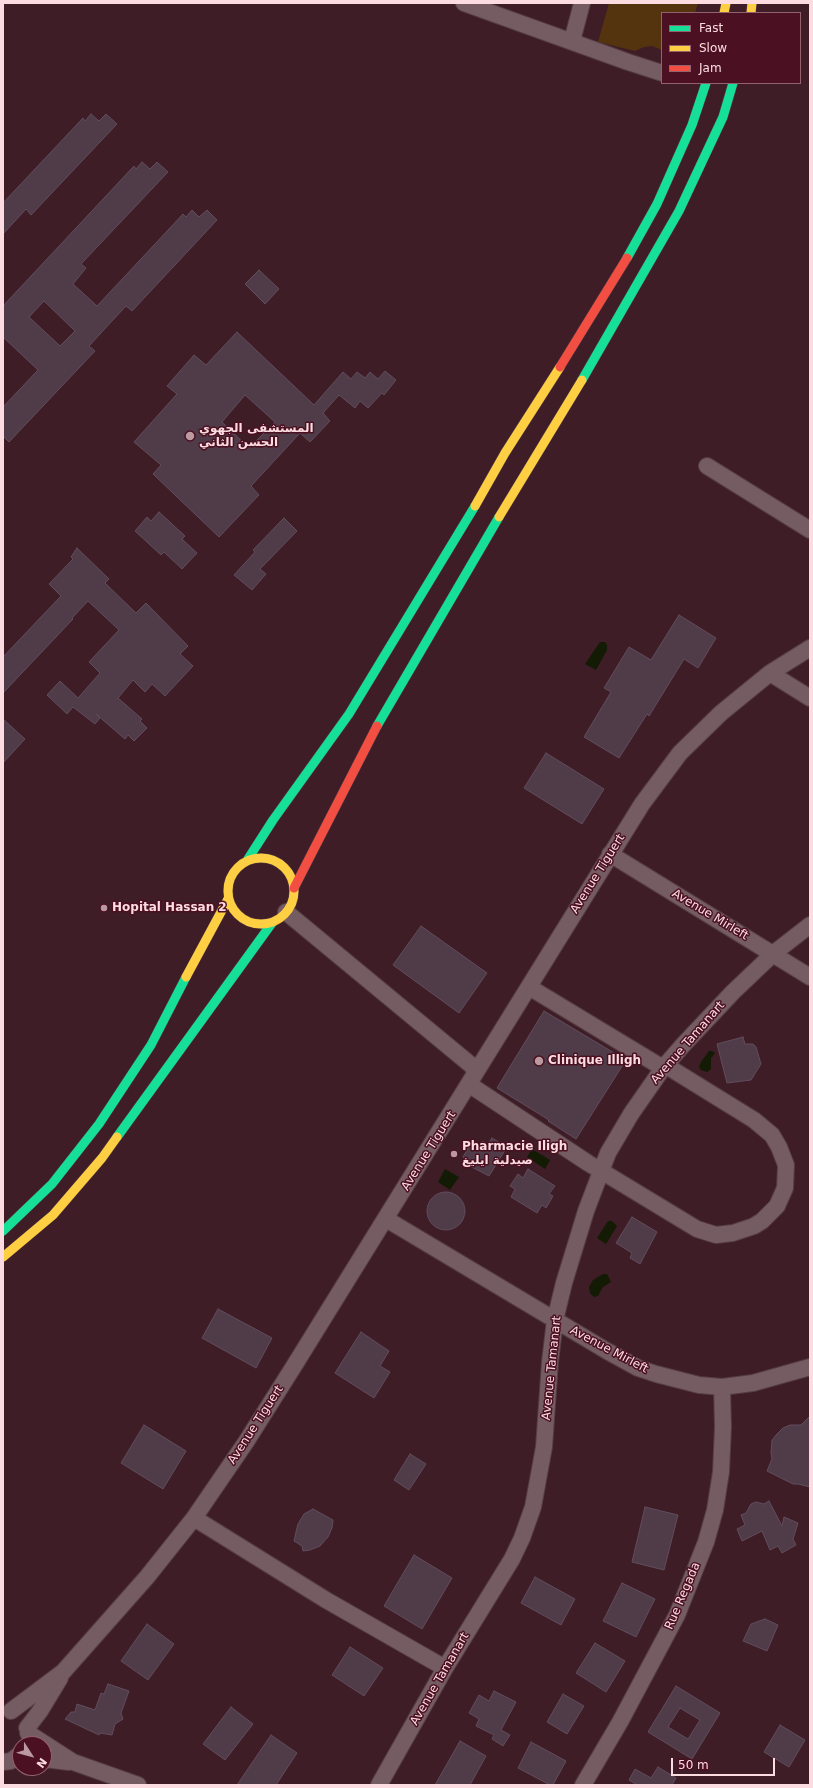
<!DOCTYPE html>
<meta charset="utf-8">
<style>
body{margin:0}
#map{position:relative;width:813px;height:1788px;overflow:hidden;background:#3e1d27;font-family:"DejaVu Sans",sans-serif}
canvas{display:block}
.frame{position:absolute;inset:0;border:4px solid #fcdce1;pointer-events:none}
.legend{position:absolute;left:661px;top:12px;width:140px;height:72px;box-sizing:border-box;background:#4b1021;border:1px solid #92626e;margin:0;padding:5px 7px;list-style:none;font-size:12px;color:#fcdce1}
.legend li{display:flex;align-items:center;gap:8px;height:20px}
.legend b{width:20px;border:1px solid #92626e}
.north{position:absolute;left:12px;top:1736px;width:40px;height:40px;box-sizing:border-box;background:#4b1021;border:1px solid #92626e;border-radius:50%;rotate:126deg;font-size:11px;font-weight:700;line-height:16px;text-align:center;color:#fcdce1}
.north::after{content:'';display:block;margin:auto;width:14px;height:18px;background:#ba99a0;clip-path:polygon(50% 0,100% 100%,50% 72%,0 100%)}
.scale{position:absolute;left:671px;top:1758px;width:104px;height:18px;box-sizing:border-box;border:2px solid #fcdce1;border-top:0;padding-left:5px;font-size:12px;line-height:14px;white-space:nowrap;color:#fcdce1;-webkit-text-stroke:3px #4b1021;paint-order:stroke}
</style>
<div id="map">
<canvas width="813" height="1788"></canvas>
<div class="frame"></div>
<ul class="legend">
<li><b style="height:5px;background:#16e098"></b>Fast</li>
<li><b style="height:5px;background:#ffcf43"></b>Slow</li>
<li><b style="height:5px;background:#f24e42"></b>Jam</li>
</ul>
<div class="north">N</div>
<div class="scale">50 m</div>
</div>
<script>
const ctx = document.querySelector('canvas').getContext('2d');
ctx.lineJoin = 'round';
function fill(path, color) {
  ctx.fillStyle = color;
  ctx.fill(path, 'evenodd');
}
function shape(rows) {
  const path = new Path2D();
  for (const r of rows) {
    if (r.length === 3) {
      path.moveTo(r[0] + r[2], r[1]);
      path.arc(r[0], r[1], r[2], 0, 2 * Math.PI);
      continue;
    }
    path.moveTo(r[0], r[1]);
    for (let i = 2; i < r.length; i += 2) path.lineTo(r[i], r[i + 1]);
  }
  return path;
}
function strokePath(path, color, width, dash) {
  ctx.strokeStyle = color;
  ctx.lineWidth = width;
  ctx.lineCap = dash ? 'butt' : 'round';
  ctx.setLineDash(dash || []);
  ctx.stroke(path);
}
function drawText(font, color, halo, rows, align = 'center') {
  ctx.font = font + ' "DejaVu Sans",Cairo,sans-serif';
  ctx.lineWidth = 3;
  ctx.setLineDash([]);
  ctx.textBaseline = 'middle';
  ctx.strokeStyle = halo;
  ctx.fillStyle = color;
  for (const [text, x, y, turn = 0] of rows) {
    ctx.save();
    ctx.translate(x, y);
    ctx.rotate((+turn || 0) * Math.PI / 180);
    ctx.textAlign = isNaN(turn) ? turn : align;
    if (halo) ctx.strokeText(text, 0, 0);
    ctx.fillText(text, 0, 0);
    ctx.restore();
  }
}
fill(shape([
 [609,3,698,3,695,13,662,13,662,50,652,46,644,47,635,51,598,42]
]), '#54330f');
fill(shape([
 [600,642,605,642,607,645,607,650,596,670,585,664],
 [709,1051,712,1051,715,1053,711,1058,711,1069,707,1072,701,1070,699,1067,701,1062],
 [532,1149,550,1160,545,1169,527,1157],
 [445,1169,459,1177,450,1190,438,1182],
 [608,1221,612,1221,617,1226,606,1244,597,1238],
 [603,1274,607,1274,611,1282,603,1287,598,1296,594,1297,590,1293,589,1287,593,1280]
]), '#131b04');
const building = shape([
 [91,114,99,121,106,114,117,124,31,215,26,209,3,234,3,203,83,118,85,121,91,114],
 [142,162,150,169,157,162,168,172,81,264,86,268,73,284,97,306,183,214,186,217,192,210,199,217,207,210,217,220,132,311,126,306,112,321,89,346,95,351,9,442,3,436,3,407,38,370,3,337,3,306,134,166,136,169,142,162],
 [44,301,75,331,60,346,29,317,44,301],
 [259,270,279,289,265,304,245,284,259,270],
 [237,332,314,405,343,372,351,379,357,372,365,378,370,372,378,379,385,371,396,380,384,395,382,393,368,408,360,401,355,408,339,395,323,413,330,421,310,442,300,433,251,486,259,495,219,537,153,474,161,465,134,442,177,394,167,386,194,355,206,365,237,332],
 [245,395,275,422,249,448,222,422,245,395],
 [159,512,185,536,182,539,197,553,182,569,164,552,161,555,135,531,147,517,151,521,159,512],
 [284,518,297,531,260,569,266,574,252,590,234,575,255,552,253,550,284,518],
 [77,548,109,579,105,583,136,613,146,603,188,646,180,654,193,666,165,696,152,684,145,692,133,680,118,698,142,719,140,721,147,728,134,741,128,735,125,739,96,714,100,718,95,724,73,707,67,714,47,695,60,681,78,698,100,673,89,662,119,630,88,601,72,618,73,619,3,693,3,657,61,596,49,584,73,559,71,557,77,548],
 [679,615,716,638,698,668,684,659,649,716,647,714,619,758,584,737,611,692,604,688,629,647,651,660,679,615],
 [3,719,25,739,3,763,3,719],
 [546,753,604,789,582,824,524,788,546,753],
 [421,926,487,973,459,1013,393,965,421,926],
 [544,1011,626,1060,576,1139,548,1121,549,1120,497,1088,544,1011],
 [743,1037,745,1044,753,1044,756,1047,761,1064,751,1080,727,1083,717,1044,743,1037],
 [492,1138,507,1147,489,1176,468,1165,470,1162,463,1157,471,1143,478,1148,483,1141,487,1145,492,1138],
 [528,1169,555,1186,549,1194,553,1196,546,1208,542,1205,537,1213,511,1197,515,1189,510,1186,518,1174,523,1178,528,1169],
 [446,1211,19],
 [632,1217,657,1232,640,1264,630,1258,632,1253,616,1243,632,1217],
 [218,1309,272,1338,256,1368,202,1338,218,1309],
 [361,1332,389,1351,380,1366,390,1372,374,1398,335,1373,361,1332],
 [810,1416,810,1487,798,1484,793,1484,767,1471,772,1459,771,1453,772,1440,777,1434,783,1428,790,1425,801,1425,810,1416],
 [144,1425,186,1451,163,1489,121,1463,144,1425],
 [410,1454,426,1464,409,1490,394,1480,410,1454],
 [769,1501,782,1526,784,1517,798,1523,793,1539,796,1545,782,1553,778,1546,770,1550,762,1531,742,1541,737,1529,745,1525,741,1515,746,1513,751,1504,756,1502,764,1504,769,1501],
 [645,1507,678,1515,664,1570,632,1562,645,1507],
 [313,1509,333,1520,332,1528,328,1537,320,1546,310,1550,303,1551,302,1546,294,1541,296,1532,298,1524,304,1514,313,1509],
 [414,1555,452,1578,422,1629,384,1606,414,1555],
 [535,1577,575,1599,561,1625,521,1603,535,1577],
 [622,1583,655,1599,636,1637,603,1621,622,1583],
 [765,1619,778,1625,767,1651,743,1641,751,1624,765,1619],
 [147,1624,174,1644,148,1680,121,1661,147,1624],
 [595,1643,625,1661,606,1692,576,1673,595,1643],
 [350,1647,383,1668,364,1696,332,1675,350,1647],
 [108,1684,129,1691,121,1713,123,1719,115,1724,112,1735,100,1733,99,1735,65,1719,71,1712,75,1712,77,1704,95,1710,101,1693,104,1694,108,1684],
 [676,1686,720,1713,692,1759,648,1732,676,1686],
 [680,1708,700,1720,688,1739,668,1727,680,1708],
 [494,1691,516,1702,501,1730,510,1735,503,1746,492,1739,494,1735,476,1726,479,1719,469,1713,479,1695,489,1701,494,1691],
 [563,1694,584,1706,567,1734,547,1722,563,1694],
 [231,1707,253,1724,225,1760,203,1744,231,1707],
 [780,1725,805,1740,789,1767,764,1752,780,1725],
 [271,1735,297,1753,276,1785,237,1785,271,1735],
 [460,1741,486,1756,470,1785,435,1785,460,1741],
 [531,1742,566,1761,553,1785,550,1785,518,1768,531,1742],
 [658,1767,676,1778,672,1785,637,1785,629,1780,635,1769,651,1778,658,1767]
]);
fill(building, '#503c49');
strokePath(building, '#614d5c', 1);
const street = shape([
 [464,3,628,62,662,73],
 [572,41,582,3],
 [707,466,810,530],
 [770,673,810,698],
 [610,854,810,977],
 [286,912,477,1070],
 [529,987,663,1068],
 [470,1085,588,1163,697,1229,716,1235,733,1233,754,1226,762,1221,777,1206,785,1188,786,1165,779,1147,772,1135,754,1120,665,1065],
 [386,1219,607,1351,638,1368,656,1374,699,1385,722,1387,753,1383,810,1367],
 [194,1518,326,1600,445,1668],
 [11,1711,63,1672,147,1577,194,1518,246,1442,294,1366,642,804,680,753,721,713,770,673,810,648],
 [27,1728,40,1711,60,1678],
 [28,1733,73,1762,138,1785],
 [44,1759,69,1762],
 [3,1762,11,1761,20,1754],
 [379,1785,445,1668,512,1559,522,1538,533,1507,544,1447,550,1362,555,1320,564,1283,586,1211,608,1153,631,1114,663,1068,683,1045,733,992,774,953,810,925],
 [583,1785,620,1722,677,1615,706,1542,715,1510,721,1472,723,1427,722,1387]
]);
const fast = shape([
 [627,258,657,204,692,125,706,83],
 [582,380,679,211,723,117,733,83],
 [377,726,499,517],
 [248,859,273,820,349,714,475,506],
 [117,1137,272,923],
 [3,1231,52,1184,99,1124,151,1045,186,977]
]);
const slow = shape([
 [724,13,726,3],
 [751,13,752,3],
 [475,506,505,453,560,367],
 [499,517,582,380],
 [261,891,33],
 [186,977,228,899],
 [3,1257,53,1215,102,1158,117,1137]
]);
const jam = shape([
 [560,367,627,258],
 [294,888,377,726]
]);
strokePath(street, '#553c43', 18);
strokePath(fast, '#553c43', 10);
strokePath(slow, '#553c43', 10);
strokePath(jam, '#553c43', 10);
strokePath(street, '#755b62', 16);
strokePath(fast, '#16e098', 9);
strokePath(slow, '#ffcf43', 9);
strokePath(jam, '#f24e42', 9);
for (const [x, y, r, color] of [
 [190,436,5,"#ba99a0"],
 [104,908,4,"#ba99a0"],
 [539,1061,5,"#ba99a0"],
 [454,1154,4,"#ba99a0"]
]) {
  const dot = new Path2D();
  dot.arc(x, y, r, 0, 2 * Math.PI);
  ctx.fillStyle = color;
  ctx.fill(dot);
  strokePath(dot, '#4b1021', 1.5);
}
drawText('bold 12px', '#fcdce1', '#4b1021', [
 ["المستشفى الجهوي",199,429],
 ["الحسن الثاني",199,443],
 ["Hopital Hassan 2",112,908],
 ["Clinique Illigh",548,1061],
 ["Pharmacie Iligh",462,1147],
 ["صيدلية ايليغ",462,1161]
], 'left');
drawText('12px', '#fcdce1', '#4b1021', [
 ["Avenue Tiguert",598,874,-58],
 ["Avenue Mirleft",710,915,31],
 ["Avenue Tamanart",688,1043,-49],
 ["Avenue Tiguert",429,1151,-58],
 ["Avenue Mirleft",609,1350,28],
 ["Avenue Tamanart",552,1368,-84],
 ["Avenue Tiguert",256,1425,-57],
 ["Rue Regada",683,1596,-67],
 ["Avenue Tamanart",440,1679,-60]
]);
</script>
